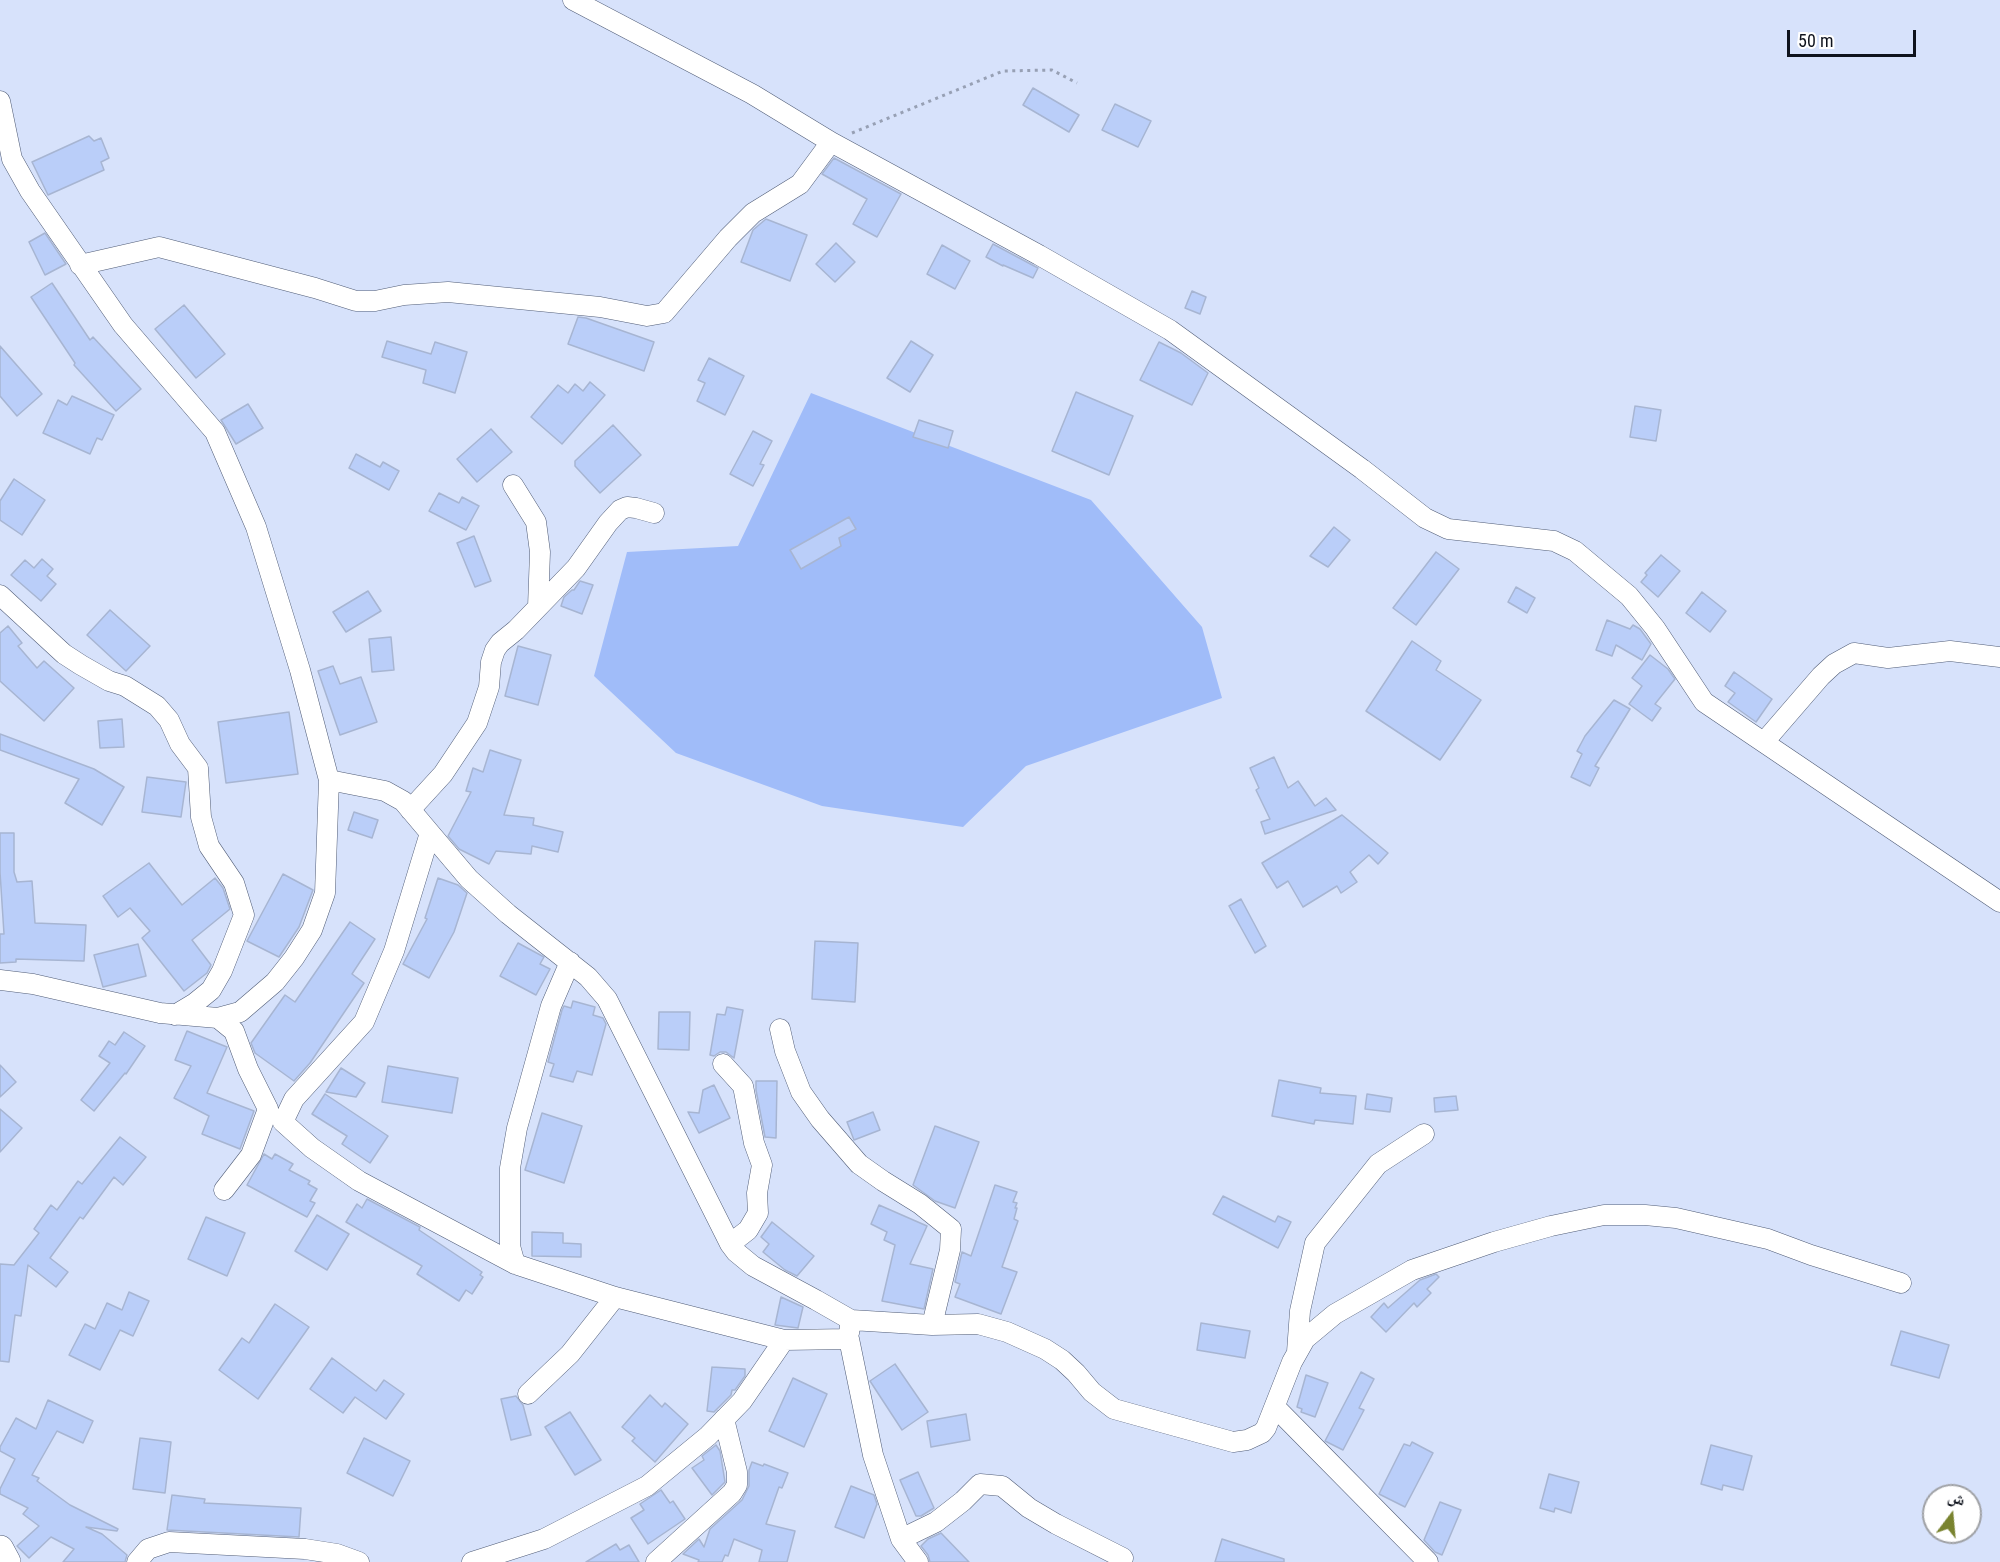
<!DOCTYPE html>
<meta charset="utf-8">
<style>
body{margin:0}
#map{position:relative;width:2000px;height:1562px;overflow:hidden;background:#d7e2fb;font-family:"Roboto Condensed","Noto Naskh Arabic",sans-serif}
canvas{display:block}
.north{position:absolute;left:1922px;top:1484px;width:60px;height:60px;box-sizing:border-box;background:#fff;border:2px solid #9fa1a5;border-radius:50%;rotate:16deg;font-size:16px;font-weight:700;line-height:24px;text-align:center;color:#0f131d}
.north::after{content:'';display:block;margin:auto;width:21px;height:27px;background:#79832f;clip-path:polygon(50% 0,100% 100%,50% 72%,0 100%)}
.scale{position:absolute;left:1787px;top:30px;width:129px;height:27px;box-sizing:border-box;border:3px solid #0f131d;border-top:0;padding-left:8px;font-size:18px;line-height:21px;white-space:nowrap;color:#0f131d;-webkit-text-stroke:4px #fff;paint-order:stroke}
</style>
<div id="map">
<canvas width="2000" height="1562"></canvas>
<div class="north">ش</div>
<div class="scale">50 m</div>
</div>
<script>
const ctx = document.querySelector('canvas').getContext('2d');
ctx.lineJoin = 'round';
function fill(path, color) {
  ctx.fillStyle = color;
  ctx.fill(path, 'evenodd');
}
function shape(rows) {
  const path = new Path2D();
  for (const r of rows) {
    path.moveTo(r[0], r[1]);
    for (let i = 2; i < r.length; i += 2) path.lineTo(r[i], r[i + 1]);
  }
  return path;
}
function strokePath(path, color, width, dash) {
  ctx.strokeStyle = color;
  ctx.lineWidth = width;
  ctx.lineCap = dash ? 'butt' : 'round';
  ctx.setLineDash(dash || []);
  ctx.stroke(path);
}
fill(shape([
 [811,393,1091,500,1202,627,1222,698,1026,766,963,827,822,806,676,753,594,676,627,552,738,546]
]), '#a0bcf9');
const building = shape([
 [1033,88,1079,115,1069,132,1023,105,1033,88],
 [1115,104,1151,121,1138,147,1102,130,1115,104],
 [89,136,94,141,101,138,109,158,101,162,104,170,48,195,32,162,89,136],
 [834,158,901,194,877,237,853,224,867,199,822,174,834,158],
 [766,219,807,235,790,281,741,262,753,230,766,219],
 [45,233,66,264,45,275,29,242,45,233],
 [836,243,855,262,835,282,816,264,836,243],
 [993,244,1038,268,1033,278,1003,265,1003,266,986,257,993,244],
 [942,245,970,261,955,289,927,274,942,245],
 [52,283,90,340,93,337,141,389,116,411,74,365,75,363,31,297,52,283],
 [1192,291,1206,297,1200,314,1185,308,1192,291],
 [184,305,225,354,196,378,155,329,184,305],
 [578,317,586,318,654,342,644,371,568,344,578,317],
 [387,341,431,354,435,342,467,352,455,393,423,383,426,370,382,357,387,341],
 [911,341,933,355,910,392,887,378,911,341],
 [1159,342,1181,353,1208,373,1192,405,1140,380,1159,342],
 [0,346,42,394,17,416,0,396,0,346],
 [709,358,744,376,725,415,697,401,705,383,698,380,709,358],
 [590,382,605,395,562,444,531,417,558,385,568,393,575,384,583,391,590,382],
 [1076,392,1133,416,1109,475,1052,451,1076,392],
 [72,396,114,415,102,440,97,438,90,454,43,433,58,400,67,405,72,396],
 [248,404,263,428,236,444,221,420,248,404],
 [1635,406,1661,410,1656,441,1630,437,1635,406],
 [919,420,953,431,948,448,913,437,919,420],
 [613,425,641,455,600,493,575,466,575,461,613,425],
 [491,429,512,452,477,482,457,459,491,429],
 [753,431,772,441,760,464,764,465,753,486,730,474,753,431],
 [356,454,380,467,383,462,399,471,389,490,349,468,356,454],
 [14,479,45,500,22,535,0,520,0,501,14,479],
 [439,493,459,503,462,497,479,506,466,530,429,511,439,493],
 [849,517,856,529,839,538,841,546,801,569,790,550,849,517],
 [1334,527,1350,540,1328,567,1310,556,1334,527],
 [474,536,491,581,475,587,457,543,474,536],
 [1436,552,1459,569,1416,625,1393,608,1436,552],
 [1661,555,1680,571,1658,597,1641,582,1647,575,1645,573,1661,555],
 [42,559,53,569,47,576,56,584,41,601,11,575,25,560,34,568,42,559],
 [580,581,593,585,582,614,561,606,564,597,572,590,574,590,580,581],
 [1516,587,1535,598,1527,613,1508,602,1516,587],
 [368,591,381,611,346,632,333,612,368,591],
 [1702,592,1726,611,1710,632,1686,613,1702,592],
 [110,610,150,646,126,671,87,635,110,610],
 [1607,620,1630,629,1633,625,1640,629,1651,644,1642,660,1616,645,1612,656,1596,650,1607,620],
 [8,626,22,643,18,646,37,668,44,661,74,688,44,721,0,681,0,633,8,626],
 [391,637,394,670,372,672,369,639,391,637],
 [1412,641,1441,661,1436,670,1481,700,1440,760,1366,711,1412,641],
 [518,646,551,655,538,705,505,696,518,646],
 [1650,655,1668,669,1675,679,1655,704,1661,708,1652,721,1629,704,1642,686,1632,678,1650,655],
 [333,666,340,684,361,677,377,722,340,735,318,671,333,666],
 [1734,672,1772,699,1756,722,1728,702,1735,693,1725,686,1734,672],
 [1614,700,1630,709,1595,766,1599,768,1590,786,1571,777,1582,754,1577,751,1585,736,1614,700],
 [289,712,298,774,226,783,218,722,289,712],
 [122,719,124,747,100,748,98,721,122,719],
 [0,734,94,769,124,787,102,825,65,803,79,779,0,750,0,734],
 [490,750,521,760,504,815,534,818,533,825,563,832,558,852,532,846,531,854,496,851,489,864,459,849,448,836,471,792,466,791,473,768,483,772,490,750],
 [1274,757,1288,788,1298,781,1315,806,1326,798,1336,810,1265,834,1261,822,1270,819,1256,790,1259,788,1250,768,1274,757],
 [147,777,186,782,181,817,142,812,147,777],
 [354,812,378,820,372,838,348,830,354,812],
 [1342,815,1388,853,1378,864,1369,855,1350,872,1357,882,1341,893,1337,886,1303,907,1288,881,1277,888,1262,863,1342,815],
 [0,833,14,833,14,872,17,882,32,881,35,923,86,925,84,961,16,959,16,962,0,963,0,934,4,934,0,872,0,833],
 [149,863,182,905,215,878,223,888,230,909,192,940,211,965,207,973,184,991,142,938,150,931,130,908,118,917,103,896,149,863],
 [283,874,313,890,299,927,279,957,247,941,283,874],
 [438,878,458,885,467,893,454,932,429,978,403,964,427,919,425,918,438,878],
 [1241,899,1266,946,1255,953,1229,906,1241,899],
 [350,922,375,939,352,974,364,983,310,1063,294,1081,255,1053,251,1043,285,995,295,1002,350,922],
 [815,941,858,943,855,1002,812,999,815,941],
 [518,943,544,957,540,964,550,969,536,995,500,976,518,943],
 [138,944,146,976,103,987,94,955,138,944],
 [573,1001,595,1007,593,1015,603,1018,606,1024,592,1075,577,1071,573,1082,550,1076,554,1064,548,1062,562,1010,564,1006,571,1008,573,1001],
 [727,1007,743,1010,734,1058,726,1052,720,1052,714,1056,710,1055,717,1014,725,1015,727,1007],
 [659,1012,690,1012,689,1050,658,1049,659,1012],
 [187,1031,227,1047,207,1093,254,1111,240,1149,202,1134,209,1116,174,1098,191,1066,175,1060,187,1031],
 [124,1032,145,1046,126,1074,125,1073,94,1111,81,1100,110,1063,99,1056,109,1041,115,1045,124,1032],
 [0,1065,16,1082,0,1097,0,1065],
 [388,1066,458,1078,452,1113,382,1102,388,1066],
 [341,1068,365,1083,356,1097,326,1092,341,1068],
 [1279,1080,1321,1088,1320,1093,1356,1096,1353,1124,1315,1120,1314,1124,1272,1116,1279,1080],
 [756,1081,777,1081,776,1138,765,1137,756,1090,756,1081],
 [714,1085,730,1118,699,1133,688,1112,699,1113,703,1090,714,1085],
 [325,1094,388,1136,370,1163,342,1144,347,1136,312,1114,325,1094],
 [1367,1094,1392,1098,1390,1112,1365,1109,1367,1094],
 [1456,1096,1458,1110,1435,1112,1434,1098,1456,1096],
 [0,1109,22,1128,0,1152,0,1109],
 [873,1112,880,1130,854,1140,847,1122,873,1112],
 [542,1113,582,1126,564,1183,525,1170,542,1113],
 [935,1126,979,1142,955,1208,935,1201,913,1185,935,1126],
 [120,1137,146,1157,123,1185,114,1177,83,1219,80,1217,50,1258,68,1272,56,1287,28,1265,21,1316,15,1315,9,1362,0,1361,0,1264,14,1265,39,1233,34,1229,51,1205,57,1210,78,1181,82,1184,120,1137],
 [264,1154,272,1159,275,1154,293,1164,289,1170,310,1181,308,1184,317,1189,310,1201,315,1203,307,1217,247,1185,264,1154],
 [995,1185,1017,1192,1013,1202,1017,1203,1015,1208,1017,1208,1014,1219,1018,1221,1002,1267,1017,1272,1001,1314,955,1297,960,1284,955,1282,962,1252,971,1256,995,1185],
 [1223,1196,1275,1222,1278,1216,1291,1222,1278,1248,1213,1214,1223,1196],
 [367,1199,420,1227,419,1230,482,1272,480,1275,483,1277,472,1294,466,1290,459,1301,417,1274,422,1266,346,1222,357,1204,362,1208,367,1199],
 [879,1205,927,1226,910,1264,933,1269,924,1309,882,1301,895,1245,884,1240,887,1232,871,1224,879,1205],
 [317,1215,349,1234,327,1270,295,1251,317,1215],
 [206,1217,245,1233,227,1276,188,1259,206,1217],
 [772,1222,814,1256,797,1276,785,1270,763,1252,769,1244,761,1237,772,1222],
 [532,1232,563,1233,563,1243,581,1244,581,1257,532,1256,532,1232],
 [1436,1274,1439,1277,1427,1289,1431,1293,1417,1307,1414,1303,1386,1332,1371,1317,1384,1303,1388,1308,1420,1280,1436,1274],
 [129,1292,149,1301,133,1336,120,1330,100,1370,69,1355,85,1324,95,1329,107,1303,122,1310,129,1292],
 [781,1297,803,1307,798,1328,775,1325,781,1297],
 [275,1304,309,1327,258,1399,219,1370,242,1338,249,1343,275,1304],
 [1201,1323,1250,1331,1245,1358,1197,1350,1201,1323],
 [1901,1331,1949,1345,1939,1378,1891,1365,1901,1331],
 [332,1358,376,1391,384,1380,404,1394,386,1419,355,1397,343,1413,310,1389,332,1358],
 [895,1364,928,1412,902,1430,870,1381,895,1364],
 [712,1367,745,1369,745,1376,735,1390,732,1390,731,1395,714,1412,707,1411,712,1367],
 [1361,1372,1374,1379,1359,1408,1364,1410,1343,1450,1325,1441,1361,1372],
 [1306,1375,1328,1383,1315,1417,1301,1412,1302,1409,1297,1407,1306,1375],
 [793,1378,827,1394,804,1447,769,1431,793,1378],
 [650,1395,662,1407,665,1403,688,1424,655,1462,632,1441,635,1438,622,1427,650,1395],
 [516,1396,523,1405,531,1435,511,1440,501,1399,516,1396],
 [48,1400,93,1421,83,1443,57,1431,32,1475,39,1478,37,1481,70,1505,118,1529,117,1531,86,1527,102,1534,127,1555,125,1562,63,1562,74,1549,51,1537,29,1558,17,1546,39,1526,23,1514,28,1508,0,1494,0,1489,15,1459,0,1451,0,1447,16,1418,36,1429,48,1400],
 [570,1412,601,1460,575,1475,545,1427,570,1412],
 [966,1414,970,1440,931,1447,927,1421,966,1414],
 [140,1438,171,1442,165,1493,133,1489,140,1438],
 [364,1438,410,1461,393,1496,347,1473,364,1438],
 [1412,1442,1433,1453,1405,1507,1379,1494,1404,1444,1410,1446,1412,1442],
 [716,1445,720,1451,725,1482,712,1495,692,1468,704,1460,702,1456,716,1445],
 [1711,1445,1752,1456,1743,1490,1723,1485,1722,1490,1701,1484,1711,1445],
 [752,1462,763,1466,764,1464,788,1473,782,1488,779,1487,766,1524,795,1531,787,1562,759,1562,762,1550,734,1539,728,1556,725,1555,722,1562,698,1562,699,1560,683,1554,699,1539,704,1547,710,1529,742,1500,749,1486,749,1470,752,1462],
 [918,1472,934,1508,921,1516,916,1516,900,1480,918,1472],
 [1549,1474,1579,1482,1571,1513,1555,1508,1554,1512,1540,1508,1549,1474],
 [851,1486,874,1495,877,1504,864,1538,835,1527,851,1486],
 [661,1490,670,1503,673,1501,685,1519,648,1544,631,1518,644,1510,640,1504,661,1490],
 [172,1495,205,1499,204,1503,301,1508,299,1537,167,1530,172,1495],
 [1440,1502,1461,1510,1442,1555,1435,1552,1424,1540,1440,1502],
 [941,1533,969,1562,930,1562,928,1555,921,1546,928,1539,941,1533],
 [1222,1539,1284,1559,1284,1562,1215,1562,1222,1539],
 [616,1544,620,1550,629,1545,639,1562,586,1562,616,1544]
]);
fill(building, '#bacef9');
strokePath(building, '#a7b5d2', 1.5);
const street = shape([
 [573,0,752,94,831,142,1039,255,1170,330,1362,469,1425,518,1448,529,1554,541,1575,551,1629,596,1655,628,1704,702,2000,902],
 [0,101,12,159,30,191,123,325,215,432,256,527,300,670,329,780,325,893,312,930,294,958,275,982,240,1012,218,1018,160,1013,33,984,0,980],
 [80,265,159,247,315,288,356,301,375,301,404,295,448,292,600,307,647,316,664,313,728,238,753,213,800,184,831,142],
 [513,485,536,522,540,552,538,607],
 [0,595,64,654,81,665,109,681,125,686,157,706,169,720,180,744,198,768,201,817,209,846,234,883,244,915,222,971,211,990,195,1003,175,1015],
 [1764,742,1821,676,1834,664,1854,653,1888,658,1950,651,2000,657],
 [329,780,385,791,403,801,430,833,394,951,364,1022,294,1099,283,1122,312,1148,359,1181,515,1264,615,1297,784,1340,849,1339,873,1455,901,1539,918,1562],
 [410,810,443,774,477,723,489,687,491,662,495,650,500,643,516,630,576,568,608,523,620,510,627,507,636,508,654,513],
 [430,833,469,879,508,914,588,977,607,999,730,1244,736,1252,753,1266,816,1300,851,1320,849,1333],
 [218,1018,234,1031,248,1069,268,1109,251,1155,224,1190],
 [780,1029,785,1051,801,1092,820,1119,859,1164,883,1181,920,1204,951,1229,950,1250,932,1325],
 [723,1064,743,1086,754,1143,762,1165,757,1193,758,1213,748,1230,730,1244],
 [515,1264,510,1246,510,1168,517,1128,551,1006,570,962],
 [851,1320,932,1325,978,1324,1007,1332,1045,1349,1062,1360,1076,1373,1092,1392,1114,1409,1233,1442,1247,1440,1262,1433,1266,1428,1292,1362,1305,1339,1335,1314,1412,1270,1494,1242,1551,1226,1604,1215,1645,1215,1676,1218,1768,1239,1811,1255,1901,1283],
 [1297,1352,1300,1311,1315,1243,1378,1164,1424,1134],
 [528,1394,570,1354,615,1297],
 [1275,1407,1428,1562],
 [901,1539,936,1522,963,1501,980,1484,1002,1486,1029,1508,1056,1524,1123,1558],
 [137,1562,148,1549,169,1542,305,1549,337,1554,359,1562],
 [472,1562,544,1539,647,1486,708,1436,742,1401,784,1340],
 [656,1562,732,1493,737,1485,737,1472,724,1419]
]);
const secondary = shape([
 [0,1549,7,1562]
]);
strokePath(street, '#515d77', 21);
strokePath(secondary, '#515d77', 28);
strokePath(shape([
 [852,133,1003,71,1052,70,1077,83]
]), '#97a0b4', 3, [3, 4.5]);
strokePath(street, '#fff', 20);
strokePath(secondary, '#fff', 27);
</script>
